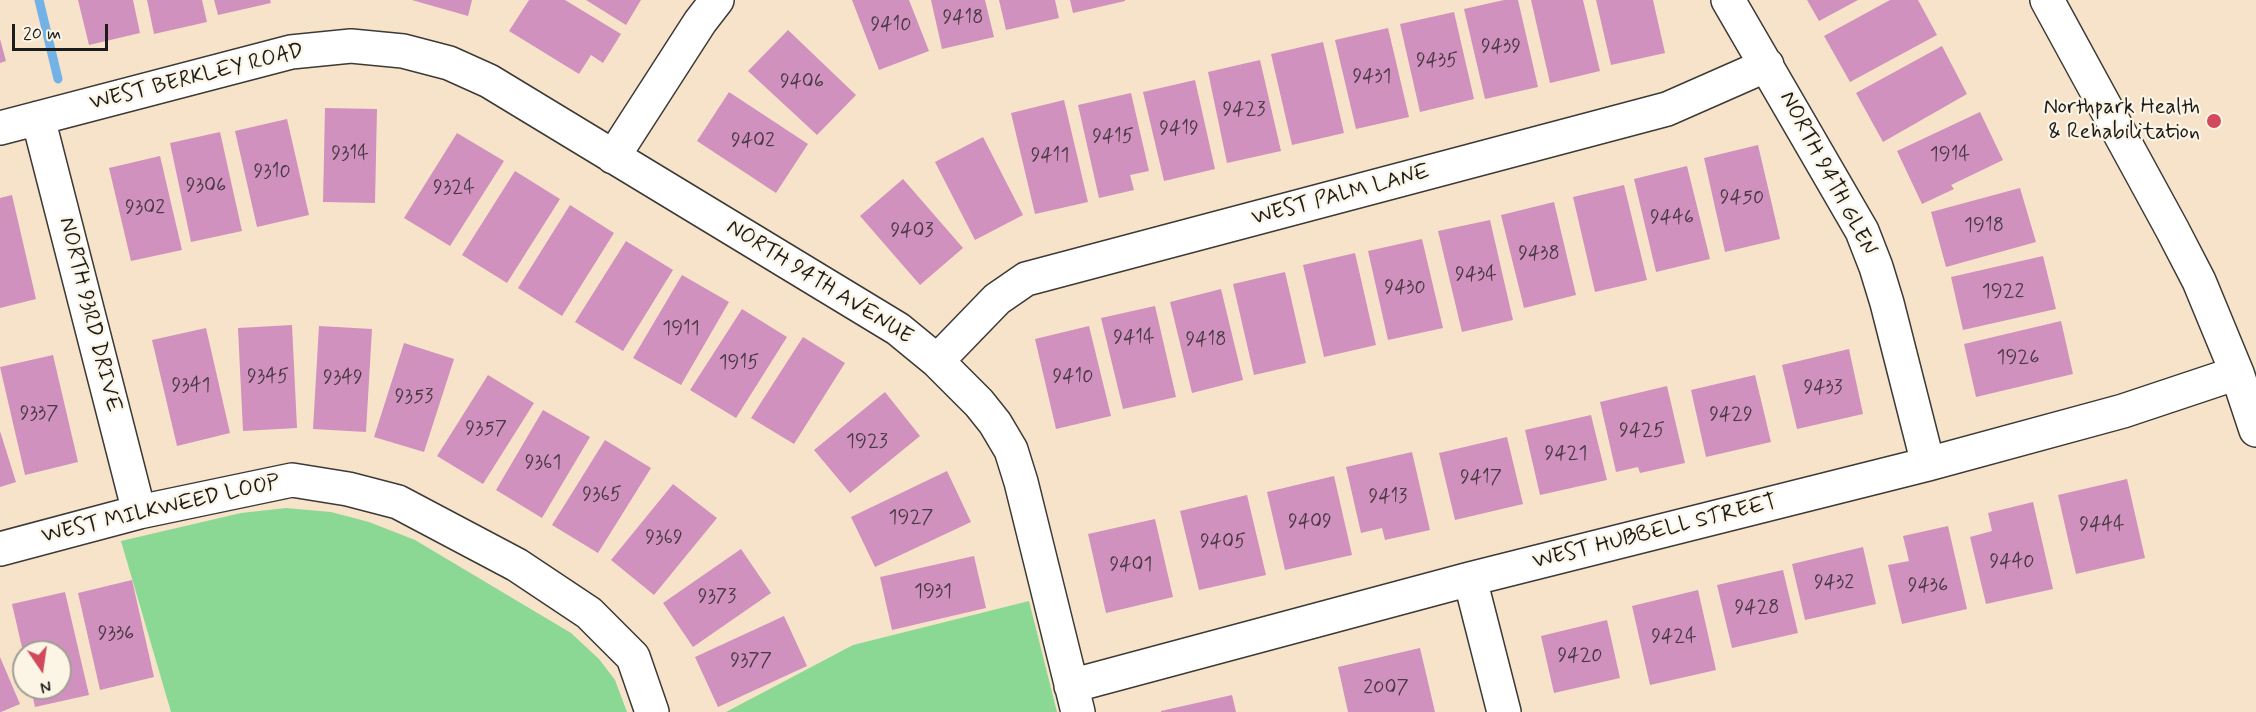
<!DOCTYPE html>
<style>
body{margin:0}
#map{position:relative;width:2256px;height:712px;overflow:hidden;background:#f7e3ca;font-family:Mynerve,sans-serif}
canvas{display:block}
.north{position:absolute;left:12px;top:640px;width:60px;height:60px;box-sizing:border-box;background:#fcf5e5;border:2px solid #a29e95;border-radius:50%;rotate:167deg;font-size:16px;font-weight:700;line-height:24px;text-align:center;color:#1c1c1c}
.north::after{content:'';display:block;margin:auto;width:21px;height:27px;background:#d1495b;clip-path:polygon(50% 0,100% 100%,50% 72%,0 100%)}
.scale{position:absolute;left:12px;top:24px;width:96px;height:27px;box-sizing:border-box;border:3px solid #1c1c1c;border-top:0;padding-left:8px;font-size:18px;line-height:21px;white-space:nowrap;color:#1c1c1c;-webkit-text-stroke:4px #fcf5e5;paint-order:stroke}
</style>
<div id="map">
<canvas width="2256" height="712"></canvas>
<div class="north">N</div>
<div class="scale">20 m</div>
</div>
<script>
const ctx = document.querySelector('canvas').getContext('2d');
ctx.lineJoin = 'round';
function fill(path, color) {
  ctx.fillStyle = color;
  ctx.fill(path, 'evenodd');
}
function shape(rows) {
  const path = new Path2D();
  for (const r of rows) {
    path.moveTo(r[0], r[1]);
    for (let i = 2; i < r.length; i += 2) path.lineTo(r[i], r[i + 1]);
  }
  return path;
}
function strokePath(path, color, width, dash) {
  ctx.strokeStyle = color;
  ctx.lineWidth = width;
  ctx.lineCap = dash ? 'butt' : 'round';
  ctx.setLineDash(dash || []);
  ctx.stroke(path);
}
function drawText(font, color, halo, rows, align = 'center') {
  ctx.font = font + ' Mynerve,sans-serif';
  ctx.lineWidth = 4.5;
  ctx.setLineDash([]);
  ctx.textBaseline = 'middle';
  ctx.strokeStyle = halo;
  ctx.fillStyle = color;
  for (const [text, x, y, turn = 0] of rows) {
    ctx.save();
    ctx.translate(x, y);
    ctx.rotate((+turn || 0) * Math.PI / 180);
    ctx.textAlign = isNaN(turn) ? turn : align;
    if (halo) ctx.strokeText(text, 0, 0);
    ctx.fillText(text, 0, 0);
    ctx.restore();
  }
}
fill(shape([
 [286,508,331,512,369,522,415,540,571,633,599,659,615,680,627,712,171,712,121,541,241,513],
 [1029,601,1057,712,726,712,853,645]
]), '#8bd895');
strokePath(shape([
 [39,0,58,79]
]), '#72b2e6', 9);
fill(shape([
 [78,0,133,0,140,33,89,45],
 [147,0,202,0,207,22,154,34],
 [214,0,270,0,271,3,218,15],
 [412,0,472,0,468,16],
 [529,0,565,0,621,34,603,63,591,55,579,74,509,31],
 [586,0,641,0,626,25],
 [852,0,909,0,929,51,879,70],
 [931,0,985,0,994,37,942,49],
 [999,0,1055,0,1059,18,1006,30],
 [1070,0,1125,0,1125,1,1073,13],
 [1504,0,1518,0,1538,87,1485,99,1464,9],
 [1531,0,1583,0,1600,71,1550,83],
 [1596,0,1653,0,1665,53,1611,65],
 [1807,0,1858,0,1819,21],
 [1890,0,1918,0,1937,35,1850,82,1824,36],
 [1454,12,1474,99,1420,112,1400,24],
 [1388,28,1409,117,1356,129,1335,40],
 [788,30,856,95,817,135,748,71],
 [0,39,6,61,0,63],
 [1323,42,1344,133,1292,145,1271,54],
 [1942,46,1967,94,1883,142,1856,93],
 [1260,60,1281,151,1227,163,1208,72],
 [1195,80,1215,169,1164,181,1143,92],
 [729,92,808,144,776,193,697,141],
 [1131,93,1149,171,1130,175,1134,190,1099,198,1078,105],
 [1064,100,1088,202,1035,214,1011,113],
 [325,108,377,109,375,203,323,202],
 [1980,112,2003,160,1951,185,1954,189,1922,204,1897,151],
 [287,119,309,215,257,227,235,131],
 [220,132,242,231,191,242,170,143],
 [457,133,504,161,450,246,404,218],
 [983,137,1023,215,975,240,935,162],
 [1758,145,1780,239,1725,252,1704,158],
 [160,156,182,250,131,261,109,168],
 [1687,166,1710,259,1656,272,1634,179],
 [515,171,560,199,507,283,462,255],
 [903,179,963,248,920,285,860,216],
 [1624,185,1647,280,1595,292,1573,197],
 [2020,188,2036,242,1946,267,1931,212],
 [12,195,36,299,0,308,0,198],
 [1554,202,1576,295,1524,308,1501,215],
 [570,205,614,233,562,316,518,288],
 [1490,220,1513,320,1462,332,1438,231],
 [1422,239,1443,328,1388,340,1368,251],
 [626,241,673,270,623,351,575,322],
 [1355,253,1376,345,1324,357,1303,265],
 [2043,256,2056,309,1963,330,1951,277],
 [1285,272,1306,363,1254,375,1233,284],
 [682,275,729,302,681,385,633,358],
 [1221,289,1243,380,1192,393,1170,302],
 [1155,306,1176,397,1123,409,1101,318],
 [742,309,787,337,736,418,690,390],
 [2061,321,2073,374,1976,397,1964,344],
 [292,325,297,428,243,431,238,328],
 [319,326,372,329,366,432,313,429],
 [1089,326,1111,416,1056,429,1035,339],
 [206,328,230,433,177,446,152,340],
 [803,337,845,363,794,444,751,418],
 [404,343,454,359,424,452,374,437],
 [1849,349,1863,414,1797,429,1782,365],
 [53,355,78,462,25,475,0,367],
 [488,375,534,403,483,484,437,456],
 [1755,375,1771,442,1706,457,1691,390],
 [1667,386,1685,463,1640,473,1638,467,1616,472,1600,402],
 [885,392,920,436,850,493,814,450],
 [543,410,590,437,542,518,496,490],
 [1591,415,1607,480,1540,495,1525,430],
 [0,431,16,482,0,487],
 [1507,437,1523,504,1455,520,1439,453],
 [605,440,651,468,598,553,552,525],
 [1412,452,1430,530,1385,540,1382,528,1361,533,1346,467],
 [947,471,971,522,875,567,851,517],
 [1334,476,1352,555,1285,570,1267,492],
 [2127,479,2145,558,2076,574,2058,495],
 [673,484,717,518,654,595,611,560],
 [1247,495,1266,575,1199,590,1180,511],
 [2033,502,2053,589,1986,604,1970,537,1992,531,1988,513],
 [1155,519,1173,597,1106,613,1088,534],
 [1948,526,1967,609,1902,624,1888,565,1909,561,1903,536],
 [1863,547,1876,604,1805,620,1792,564],
 [741,549,771,593,693,647,663,603],
 [974,556,986,608,892,630,880,577],
 [1783,570,1798,633,1732,648,1717,585],
 [132,580,154,677,100,690,78,593],
 [1698,590,1716,670,1650,685,1632,606],
 [65,592,89,695,35,707,31,688,60,688,60,652,23,652,12,604],
 [784,616,807,666,718,707,695,657],
 [1607,620,1620,678,1554,693,1541,636],
 [1420,648,1435,712,1348,712,1338,667],
 [0,657,20,704,1,712,0,712],
 [1232,695,1236,712,1161,712,1161,711]
]), '#d091be');
const minor = shape([
 [1728,0,1862,231,1876,267,1887,303,1928,464],
 [2047,0,2172,229,2199,281,2237,373,2256,430],
 [38,118,139,512],
 [0,128,291,52,351,46,403,51,449,63,489,81,898,329,937,361,979,403,995,423,1011,450,1021,482,1078,712],
 [613,157,700,22,717,0],
 [937,361,997,299,1026,279,1667,109,1767,65],
 [0,549,139,512,292,480,348,489,398,502,517,565,589,613,633,657,652,712],
 [1470,579,1504,712],
 [1071,686,1470,579,1928,464,2123,411,2237,373]
]);
strokePath(minor, '#3d3a36', 36);
strokePath(minor, '#fff', 33);
for (const [x, y, r, color] of [
 [2214,121,8,"#d1495b"]
]) {
  const dot = new Path2D();
  dot.arc(x, y, r, 0, 2 * Math.PI);
  ctx.fillStyle = color;
  ctx.fill(dot);
  strokePath(dot, '#fcf5e5', 2);
}
drawText('20px', '#493944', null, [
 ["9418",963,19],
 ["9410",891,26],
 ["9439",1501,48],
 ["9435",1437,62],
 ["9431",1372,78],
 ["9406",802,83],
 ["9423",1244,111],
 ["9419",1179,130],
 ["9415",1113,138],
 ["9402",753,142],
 ["9314",350,155],
 ["1914",1950,156],
 ["9411",1050,157],
 ["9310",272,173],
 ["9306",206,187],
 ["9324",454,189],
 ["9450",1742,199],
 ["9302",145,209],
 ["9446",1672,219],
 ["1918",1984,227],
 ["9403",912,232],
 ["9438",1539,255],
 ["9434",1476,276],
 ["9430",1405,289],
 ["1922",2003,293],
 ["1911",681,330],
 ["9414",1134,339],
 ["9418",1206,341],
 ["1926",2018,359],
 ["1915",739,364],
 ["9345",268,378],
 ["9410",1073,378],
 ["9349",343,379],
 ["9341",191,387],
 ["9433",1823,389],
 ["9353",414,398],
 ["9337",39,415],
 ["9429",1731,416],
 ["9357",486,430],
 ["9425",1642,432],
 ["1923",867,443],
 ["9421",1566,455],
 ["9361",543,464],
 ["9417",1481,479],
 ["9365",602,496],
 ["9413",1388,498],
 ["1927",911,519],
 ["9409",1310,523],
 ["9444",2102,526],
 ["9369",664,539],
 ["9405",1223,543],
 ["9440",2012,563],
 ["9401",1131,566],
 ["9432",1834,584],
 ["9436",1928,587],
 ["1931",933,593],
 ["9373",717,598],
 ["9428",1757,609],
 ["9336",116,635],
 ["9424",1674,638],
 ["9420",1580,657],
 ["9377",751,662],
 ["2007",1386,689]
]);
drawText('22px', '#1c1c1c', '#fcf5e5', [
 ["WEST BERKLEY ROAD",197,78,-14],
 ["NORTH 94TH GLEN",1827,174,62],
 ["WEST PALM LANE",1341,196,-15],
 ["NORTH 94TH AVENUE",819,283,32],
 ["NORTH 93RD DRIVE",89,315,76],
 ["WEST MILKWEED LOOP",161,510,-13],
 ["WEST HUBBELL STREET",1655,533,-14]
]);
drawText('22px', '#1c1c1c', '#fcf5e5', [
 ["Northpark Health",2200,108],
 ["& Rehabilitation",2200,133]
], 'right');
</script>
